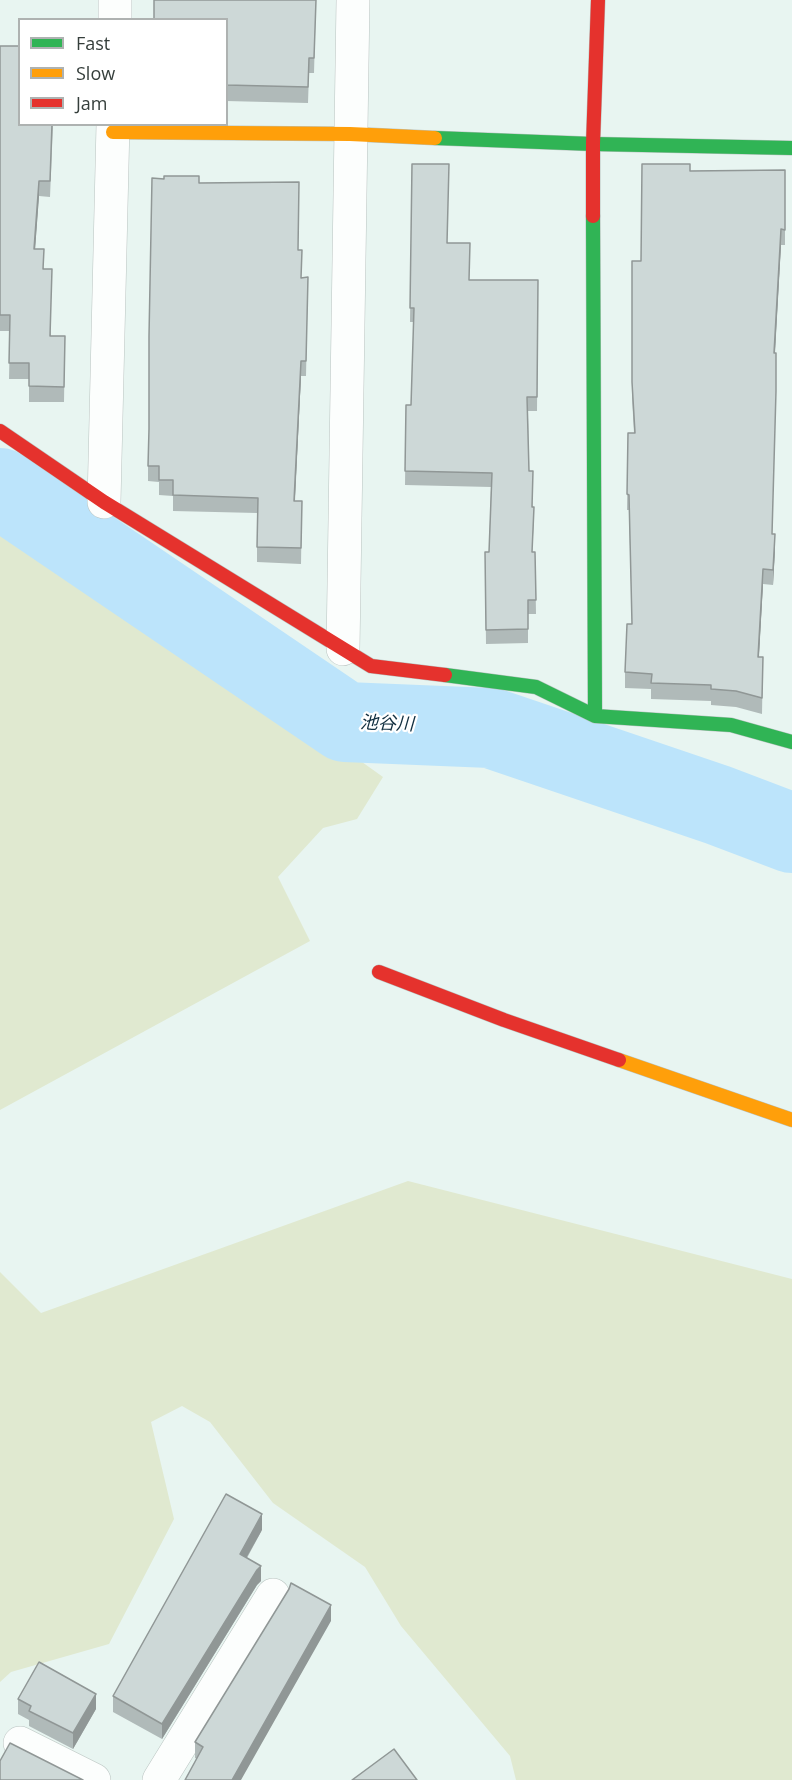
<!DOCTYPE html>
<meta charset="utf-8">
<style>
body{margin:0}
#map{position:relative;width:792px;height:1780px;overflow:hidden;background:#e8f5f1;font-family:"Open Sans",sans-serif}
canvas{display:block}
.legend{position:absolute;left:18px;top:18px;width:210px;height:108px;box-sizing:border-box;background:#fff;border:2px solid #aeb2b1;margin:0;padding:8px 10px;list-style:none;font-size:18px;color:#353e3b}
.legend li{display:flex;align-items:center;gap:12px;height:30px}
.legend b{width:30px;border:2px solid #aeb2b1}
</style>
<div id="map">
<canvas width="792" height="1780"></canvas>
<ul class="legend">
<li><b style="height:8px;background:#30b455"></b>Fast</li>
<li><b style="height:8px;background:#ff9f0a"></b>Slow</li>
<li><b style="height:8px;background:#e5322d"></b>Jam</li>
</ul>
</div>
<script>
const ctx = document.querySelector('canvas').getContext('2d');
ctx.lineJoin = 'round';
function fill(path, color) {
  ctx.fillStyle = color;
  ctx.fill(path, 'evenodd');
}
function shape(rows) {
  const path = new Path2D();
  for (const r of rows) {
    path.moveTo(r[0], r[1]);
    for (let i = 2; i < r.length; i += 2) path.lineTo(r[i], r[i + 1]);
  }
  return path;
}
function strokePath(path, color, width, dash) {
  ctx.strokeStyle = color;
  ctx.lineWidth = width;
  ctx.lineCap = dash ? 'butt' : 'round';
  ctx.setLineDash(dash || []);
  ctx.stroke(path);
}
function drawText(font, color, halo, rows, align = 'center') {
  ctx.font = font + ' "Open Sans","Noto Sans JP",sans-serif';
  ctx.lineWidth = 4.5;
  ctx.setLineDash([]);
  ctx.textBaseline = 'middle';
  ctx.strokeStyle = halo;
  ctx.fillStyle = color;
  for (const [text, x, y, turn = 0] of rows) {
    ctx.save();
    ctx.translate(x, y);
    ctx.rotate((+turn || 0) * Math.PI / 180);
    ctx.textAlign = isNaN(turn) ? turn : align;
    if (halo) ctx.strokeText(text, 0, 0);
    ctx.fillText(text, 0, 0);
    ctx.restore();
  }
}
fill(shape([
 [0,503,383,777,357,819,323,828,278,877,310,941,0,1110],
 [408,1181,792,1279,792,1780,516,1780,510,1756,401,1626,365,1567,273,1503,210,1422,182,1406,151,1422,174,1519,109,1644,11,1672,0,1682,0,1272,41,1313]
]), '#e0e9d0');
strokePath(shape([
 [0,488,345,722,491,728,718,805,792,833]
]), '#bce4fb', 80);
const street = shape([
 [115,20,115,0],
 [104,502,113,124],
 [343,649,353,0],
 [20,1743,94,1780],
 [159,1780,273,1595]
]);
const fast = shape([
 [435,138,593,144,792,148],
 [593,216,595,716],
 [445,675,536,687,595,716,731,725,792,742]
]);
const slow = shape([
 [113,132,350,134,435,138],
 [619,1060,792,1120]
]);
const jam = shape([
 [593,216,593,144,598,0],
 [0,431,104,502,371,666,445,675],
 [379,972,504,1020,619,1060]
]);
strokePath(street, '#b9c3c0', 34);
strokePath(fast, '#b9c3c0', 15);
strokePath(slow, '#b9c3c0', 15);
strokePath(jam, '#b9c3c0', 15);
strokePath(street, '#fcfefd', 33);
strokePath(fast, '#30b455', 14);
strokePath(slow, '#ff9f0a', 14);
strokePath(jam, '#e5322d', 14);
fill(shape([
 [316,0,314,73,309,73,308,103,226,101,226,20],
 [0,46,20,124,53,124,50,197,39,196,35,249,44,269,51,336,65,336,64,402,29,402,29,379,9,379,10,331,0,331],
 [412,164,448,243,469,280,538,280,537,411,528,411,529,471,534,521,532,552,535,552,536,614,528,614,528,643,486,644,485,552,489,552,491,487,405,485,406,405,411,405,414,322,410,322],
 [785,170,785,245,781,245,775,353,772,534,775,549,773,585,763,584,759,657,763,657,762,714,736,707,711,705,711,701,651,699,651,689,625,688,625,672,632,624,629,510,627,510,628,433,634,433,632,397,632,261,641,261,690,171],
 [199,183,298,250,301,278,308,277,306,376,301,376,295,501,302,501,301,564,257,562,257,513,173,511,173,496,159,495,159,482,148,481,148,466],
 [262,1530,247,1558,261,1581,257,1585,162,1739,113,1712,113,1696],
 [331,1621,197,1759,195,1758,195,1742],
 [18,1699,96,1709,73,1749,29,1726,29,1720,18,1714]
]), '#b0bab9');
fill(shape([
 [39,181,39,196,34,264,34,249],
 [781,229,781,245,774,369,774,353],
 [301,361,301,376,294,517,294,501],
 [775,534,775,549,773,585,773,570],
 [763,569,763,584,758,672,758,657],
 [262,1514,262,1530,240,1569,240,1554],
 [261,1566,261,1581,257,1585,162,1739,162,1724,257,1570],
 [331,1605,331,1621,241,1780,232,1780],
 [96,1694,96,1709,73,1749,73,1733]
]), '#909796');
const building = shape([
 [154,0,316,0,314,58,309,58,308,87,226,85,226,20,154,20,154,0],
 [0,46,20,46,20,124,52,124,50,181,39,181,34,249,44,249,43,269,52,269,50,336,65,336,64,387,29,386,29,363,9,363,10,315,0,315,0,46],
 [412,164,449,164,447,243,470,243,469,280,538,280,537,397,527,397,529,471,533,471,532,507,534,507,532,552,535,552,536,600,528,600,528,629,486,630,485,552,489,552,492,473,405,471,406,405,411,405,414,308,410,308,412,164],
 [642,164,690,164,690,171,785,170,785,230,781,229,774,353,776,353,776,391,772,534,775,534,773,570,763,569,758,657,763,657,762,698,736,691,711,689,711,685,651,683,652,674,625,672,627,624,632,624,629,495,627,494,628,433,635,433,632,382,632,261,641,261,642,164],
 [164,176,199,176,199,183,299,182,298,250,302,250,301,278,308,277,306,361,301,361,294,501,302,501,301,548,257,547,258,498,173,495,173,480,159,480,159,466,148,466,149,429,149,336,152,178,164,179,164,176],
 [226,1494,262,1514,240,1554,261,1566,257,1570,162,1724,113,1696,226,1494],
 [291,1583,331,1605,232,1780,185,1780,203,1747,195,1742,289,1589,291,1583],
 [39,1662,96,1694,73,1733,29,1711,31,1706,18,1699,39,1662],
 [10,1743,83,1780,0,1780,0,1761,10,1743],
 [394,1749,417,1780,352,1780,394,1749]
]);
fill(building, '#cdd8d7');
strokePath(building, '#909796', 1.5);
drawText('italic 18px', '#112f40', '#fff', [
 ["池谷川",387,724,2]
]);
</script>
